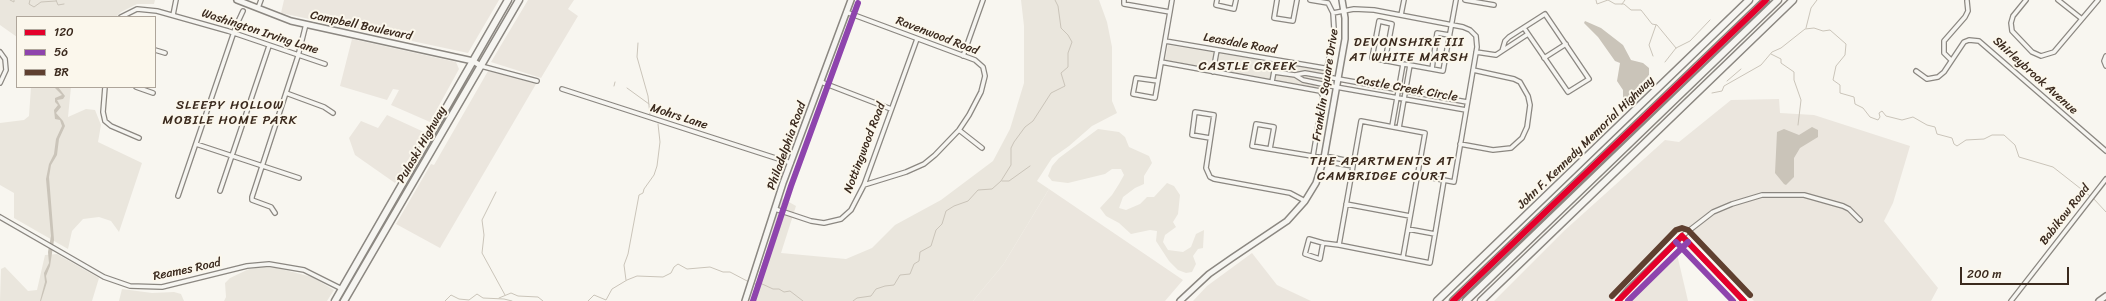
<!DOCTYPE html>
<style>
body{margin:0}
#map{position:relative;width:2106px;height:301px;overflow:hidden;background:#f8f6f0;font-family:Sriracha,sans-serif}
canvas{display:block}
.legend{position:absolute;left:16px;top:16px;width:140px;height:72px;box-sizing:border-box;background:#fbf7ec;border:1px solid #aea59a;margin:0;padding:5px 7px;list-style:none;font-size:12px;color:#3b2a1e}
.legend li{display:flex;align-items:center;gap:8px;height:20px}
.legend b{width:20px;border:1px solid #aea59a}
.scale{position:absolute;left:1960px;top:267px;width:109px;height:18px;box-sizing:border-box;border:2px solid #3b2a1e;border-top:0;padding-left:5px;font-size:12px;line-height:14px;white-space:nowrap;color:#3b2a1e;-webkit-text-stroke:3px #fbf7ec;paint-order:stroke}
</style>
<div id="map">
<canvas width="2106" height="301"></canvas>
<ul class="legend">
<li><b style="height:5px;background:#e4002b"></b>120</li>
<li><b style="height:5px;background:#8e44ad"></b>56</li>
<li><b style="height:5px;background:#5f4030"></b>BR</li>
</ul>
<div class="scale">200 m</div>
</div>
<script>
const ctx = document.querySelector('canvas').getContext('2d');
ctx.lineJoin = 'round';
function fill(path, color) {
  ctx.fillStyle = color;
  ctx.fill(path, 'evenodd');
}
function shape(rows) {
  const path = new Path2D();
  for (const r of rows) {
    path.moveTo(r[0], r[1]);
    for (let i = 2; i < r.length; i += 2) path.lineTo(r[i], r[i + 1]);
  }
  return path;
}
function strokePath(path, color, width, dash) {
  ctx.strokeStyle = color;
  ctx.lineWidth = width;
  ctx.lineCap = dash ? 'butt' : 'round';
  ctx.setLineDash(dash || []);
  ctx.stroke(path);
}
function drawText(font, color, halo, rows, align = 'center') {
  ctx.font = font + ' Sriracha,sans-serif';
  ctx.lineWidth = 4;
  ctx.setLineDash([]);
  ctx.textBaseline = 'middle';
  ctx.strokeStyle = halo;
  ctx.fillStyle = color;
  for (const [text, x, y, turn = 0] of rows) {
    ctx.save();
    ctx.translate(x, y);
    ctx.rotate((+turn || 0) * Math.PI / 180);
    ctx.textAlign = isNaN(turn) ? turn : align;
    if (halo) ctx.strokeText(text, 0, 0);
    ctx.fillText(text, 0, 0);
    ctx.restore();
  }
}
fill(shape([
 [284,0,499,0,468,53,281,13],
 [528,0,574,0,568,9,578,16,541,78,491,62],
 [352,39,456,62,459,69,430,122,391,105,399,90,393,89,387,100,340,86],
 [488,71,536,84,440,248,396,224,431,164,434,165],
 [1779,99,1780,113,1814,115,1910,146,1893,203,1884,221,1938,288,1931,301,1754,301,1682,227,1622,285,1612,301,1494,301,1565,230,1665,140,1679,142,1731,100],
 [387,115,424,132,395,183,355,155,349,138,361,121,378,128],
 [1049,189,1183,280,1165,301,973,301,1003,265],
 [1676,250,1688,301,1625,301,1657,267],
 [1252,253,1277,285,1311,301,1193,301,1207,286]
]), '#ebe6de');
fill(shape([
 [0,0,155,0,154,4,137,4,121,12,116,17,17,17,17,37,0,25],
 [1021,0,1099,0,1107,22,1112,47,1112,101,1117,113,1092,126,1069,146,1052,158,1037,181,1049,189,1003,265,973,301,751,301,782,198,796,206,781,253,846,259,872,248,895,225,941,200,993,161,1010,129,1024,83,1024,26],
 [1168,45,1333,72,1329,90,1165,60],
 [31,87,71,87,68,117,86,109,95,110,101,125,98,142,142,163,119,232,111,221,99,217,83,219,72,231,68,249,14,218,14,193,0,185,0,123,24,120,29,116],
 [1098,129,1119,132,1125,137,1129,147,1149,156,1152,163,1144,176,1144,184,1135,188,1123,197,1119,208,1126,210,1140,204,1147,197,1154,197,1167,183,1174,186,1180,195,1178,214,1173,222,1176,227,1165,235,1163,242,1168,250,1183,252,1191,247,1196,234,1204,230,1203,248,1198,249,1193,256,1196,264,1192,272,1186,273,1178,270,1169,261,1156,241,1157,231,1150,230,1131,234,1119,223,1106,216,1100,208,1112,195,1119,184,1124,175,1121,169,1112,169,1105,174,1068,183,1052,181,1048,176,1052,166,1059,158],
 [57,254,99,278,92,301,0,301,1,269,5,267,28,291,37,290,45,255],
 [263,267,277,268,312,277,334,290,327,301,224,301,226,297,225,283,230,278,249,269],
 [122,289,152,293,174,292,181,294,184,301,119,301]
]), '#eae6dd');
fill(shape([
 [1585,21,1601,28,1623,45,1631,60,1643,63,1649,68,1649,75,1628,98,1623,98,1623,90,1617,81,1620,63,1615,61,1598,37,1584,23],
 [54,87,58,87,65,96,63,99,57,100,61,107,56,113,63,121,65,126,59,139,57,155,51,165,49,177,54,240,50,266,46,276,47,282,41,301,40,301,45,282,44,273,49,263,48,252,51,236,46,179,49,164,54,154,56,139,62,126,60,120,55,119,54,110,58,105,55,102,55,98,62,95],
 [1812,127,1818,130,1818,137,1800,148,1794,158,1794,177,1786,185,1784,184,1775,173,1777,132,1784,129,1799,135]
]), '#cac4b9');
strokePath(shape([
 [10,0,14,2,14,0],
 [30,0,29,4,34,7,41,2,56,1],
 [56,0,58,5,64,4],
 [1596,0,1597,4,1608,0,1615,4,1624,4,1631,10,1641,10,1652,24,1657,25,1676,48],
 [1622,4,1625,0],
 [1806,28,1811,8,1817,0],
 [638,43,637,57,648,96,650,115],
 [1771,54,1781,59,1781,63,1794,72,1794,80,1801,100,1798,125],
 [1653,56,1649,45,1656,25],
 [1665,62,1676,48,1690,41,1710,20],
 [1727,81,1741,69],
 [614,86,615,82],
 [627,88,649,104],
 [1712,93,1722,91,1724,86,1761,65,1772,52,1781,48,1805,29,1814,28,1823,31,1830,30,1846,44,1845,55,1836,66,1833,80,1840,85,1840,93,1854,97,1855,104,1863,108,1870,117,1878,120,1880,117,1879,113,1882,111,1886,116,1902,120,1913,117,1927,125,1935,127,1937,134,1952,138,1954,144,1957,146,1966,140,1984,139,1992,135,2004,135,2015,145,2019,157,2053,167,2090,196],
 [1002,181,1009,181,1030,166],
 [496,192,482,220,484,235,482,253,505,295],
 [2093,198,2106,212],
 [626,280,624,265,628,254,639,195,643,193,644,189,654,175,657,166,660,142,658,124],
 [755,284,760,283,773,289,779,289,784,292,790,291,803,301],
 [499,298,511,293,518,296,538,297,543,301],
 [445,301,451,295,459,299,469,300,477,294,483,298,504,299,512,301],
 [588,301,594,295,606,300,612,289,627,280,637,276,663,277,671,273,674,267,678,264,687,269,710,267,723,272,730,272,749,282],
 [853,301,857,298,871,296,876,289,885,286,894,285,900,275,910,274,914,264,919,261,920,252,931,246,936,230,942,224,946,211,954,206,968,201,978,190,992,189,1001,181,1011,165,1011,148,1014,142,1025,127,1033,121,1051,93,1065,86,1061,73,1068,67,1068,53,1072,42,1068,35,1061,28,1058,6,1055,0]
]), '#cac4b9', 1);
const street = shape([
 [1124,0,1124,4,1170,12],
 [1217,0,1216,5,1234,9,1236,0],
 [1277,0,1274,18,1293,21,1297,0],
 [1465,0,1494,5],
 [2026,0,2013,16,2011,23,2012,31,2032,52,2041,56,2054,52,2098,0],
 [2058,0,2082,19],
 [258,8,261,0],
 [846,12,975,60,983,67,985,76,981,92,969,115,959,130,935,155,924,164,906,172,864,185],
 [1333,13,1354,9,1374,10,1463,27,1470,30,1476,36,1477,47,1454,182,1417,175],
 [173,15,176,0],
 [1401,15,1404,0],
 [121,17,137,9,157,11,228,31,325,64],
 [1165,41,1324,68,1327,67,1332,47,1334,29,1333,13,1328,3,1310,0],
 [155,50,165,53],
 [1502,51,1528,34],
 [0,52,5,59,6,70,0,83],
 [1476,52,1496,55,1502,51,1505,41,1509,37,1545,14,1589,79,1568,92,1524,28],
 [963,56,983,0],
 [2106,56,2104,61,2106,66],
 [1544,58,1566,44],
 [1951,60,1944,53,1944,41,1965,17,1968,11,1967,1],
 [1385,61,1392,24,1379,21,1372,58,1403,64,1410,65,1443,71,1456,0],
 [1161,62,1320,91,1323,96,1313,156],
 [481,66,537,81],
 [1432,69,1437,33,1449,35],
 [1916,71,1927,79,1938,77,1944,72,1964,42,1969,40,1979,41,2106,151],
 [1213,72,1217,50],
 [1274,72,1295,75,1305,73,1467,102],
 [1295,75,1303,80,1336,87,1466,110],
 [1158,81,1136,78,1133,94,1155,98,1172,0],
 [821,82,891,109],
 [1272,82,1276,60],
 [105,87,103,112,105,121,111,126,139,138],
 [136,87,153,93],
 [562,89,791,163],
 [286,93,324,107,333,113],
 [1392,126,1403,64],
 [1399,128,1410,65],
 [959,130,982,148],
 [1210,138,1192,135,1195,112,1214,115,1206,168,1210,177,1214,179,1290,193,1305,201],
 [196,144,299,178],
 [1460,144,1493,150,1511,148,1522,138,1527,127,1530,105,1528,96,1520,82,1514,79,1473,70],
 [1270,149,1274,127,1256,124,1252,146,1324,158,1330,157,1354,162],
 [1324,158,1329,162,1353,166],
 [220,191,269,46],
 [178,196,236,26,243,11],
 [1346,204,1410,216],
 [775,209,811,221,824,223,841,219,851,210,864,185,917,39],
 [275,213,271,207,252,200,252,197,298,56,306,24],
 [0,217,104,277,130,286,162,287,247,266,269,264,304,270,342,289],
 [1435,234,1444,180],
 [1682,236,1744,301],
 [1309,239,1323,243,1320,259,1305,254,1309,239],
 [1323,243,1339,245],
 [1403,257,1425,133,1361,121,1339,245,1430,263,1435,234,1408,229],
 [1618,301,1628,289,1682,236,1713,212,1732,204,1762,195,1804,195,1843,206,1849,209,1860,220],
 [2011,301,2106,179]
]);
const secondary = shape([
 [237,0,291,21,473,61,481,66],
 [745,301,783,183,851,0],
 [1180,301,1209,274,1232,258,1287,221,1305,201,1316,183,1324,158,1345,39,1345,18,1342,0],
 [2099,301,2106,296]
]);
const highway = shape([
 [335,301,508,0],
 [344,301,519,0],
 [1437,301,1749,0],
 [1453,301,1766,0],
 [1466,301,1778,0],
 [1481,301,1793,0]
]);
strokePath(street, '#8b8781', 6);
strokePath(secondary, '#8b8781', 8);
strokePath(highway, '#8b8781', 9);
strokePath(street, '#f6f5f1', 3.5);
strokePath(secondary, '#f6f5f1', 5);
strokePath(highway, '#f6f5f1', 6);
strokePath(shape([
 [1682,236,1744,301],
 [1453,301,1766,0],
 [1618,301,1682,236]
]), '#e4002b', 6);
strokePath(shape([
 [1676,242,1733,301],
 [753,301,791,186,858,3],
 [1628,301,1688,242]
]), '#8e44ad', 6);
strokePath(shape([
 [1612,296,1676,230,1682,228,1688,230,1750,295]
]), '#5f4030', 6);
drawText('12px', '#3b2a1e', '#fbf7ec', [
 ["Campbell Boulevard",361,26,12],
 ["Washington Irving Lane",260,32,18],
 ["Ravenwood Road",937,36,21],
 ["Leasdale Road",1240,44,10],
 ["Shirleybrook Avenue",2035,76,42],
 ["Franklin Square Drive",1326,85,-81],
 ["Castle Creek Circle",1407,89,10],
 ["Mohrs Lane",679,117,18],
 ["John F. Kennedy Memorial Highway",1586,143,-44],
 ["Pulaski Highway",422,145,-60],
 ["Philadelphia Road",787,146,-70],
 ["Nottingwood Road",865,148,-69],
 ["Babikow Road",2065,215,-52],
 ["Reames Road",187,270,-12]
]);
ctx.letterSpacing = '1px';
drawText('13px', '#3b2a1e', '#fbf7ec', [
 ["DEVONSHIRE III",1409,43],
 ["AT WHITE MARSH",1409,58],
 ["CASTLE CREEK",1248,67],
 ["SLEEPY HOLLOW",230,106],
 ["MOBILE HOME PARK",230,121],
 ["THE APARTMENTS AT",1382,162],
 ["CAMBRIDGE COURT",1382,177]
]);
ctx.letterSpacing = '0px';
</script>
